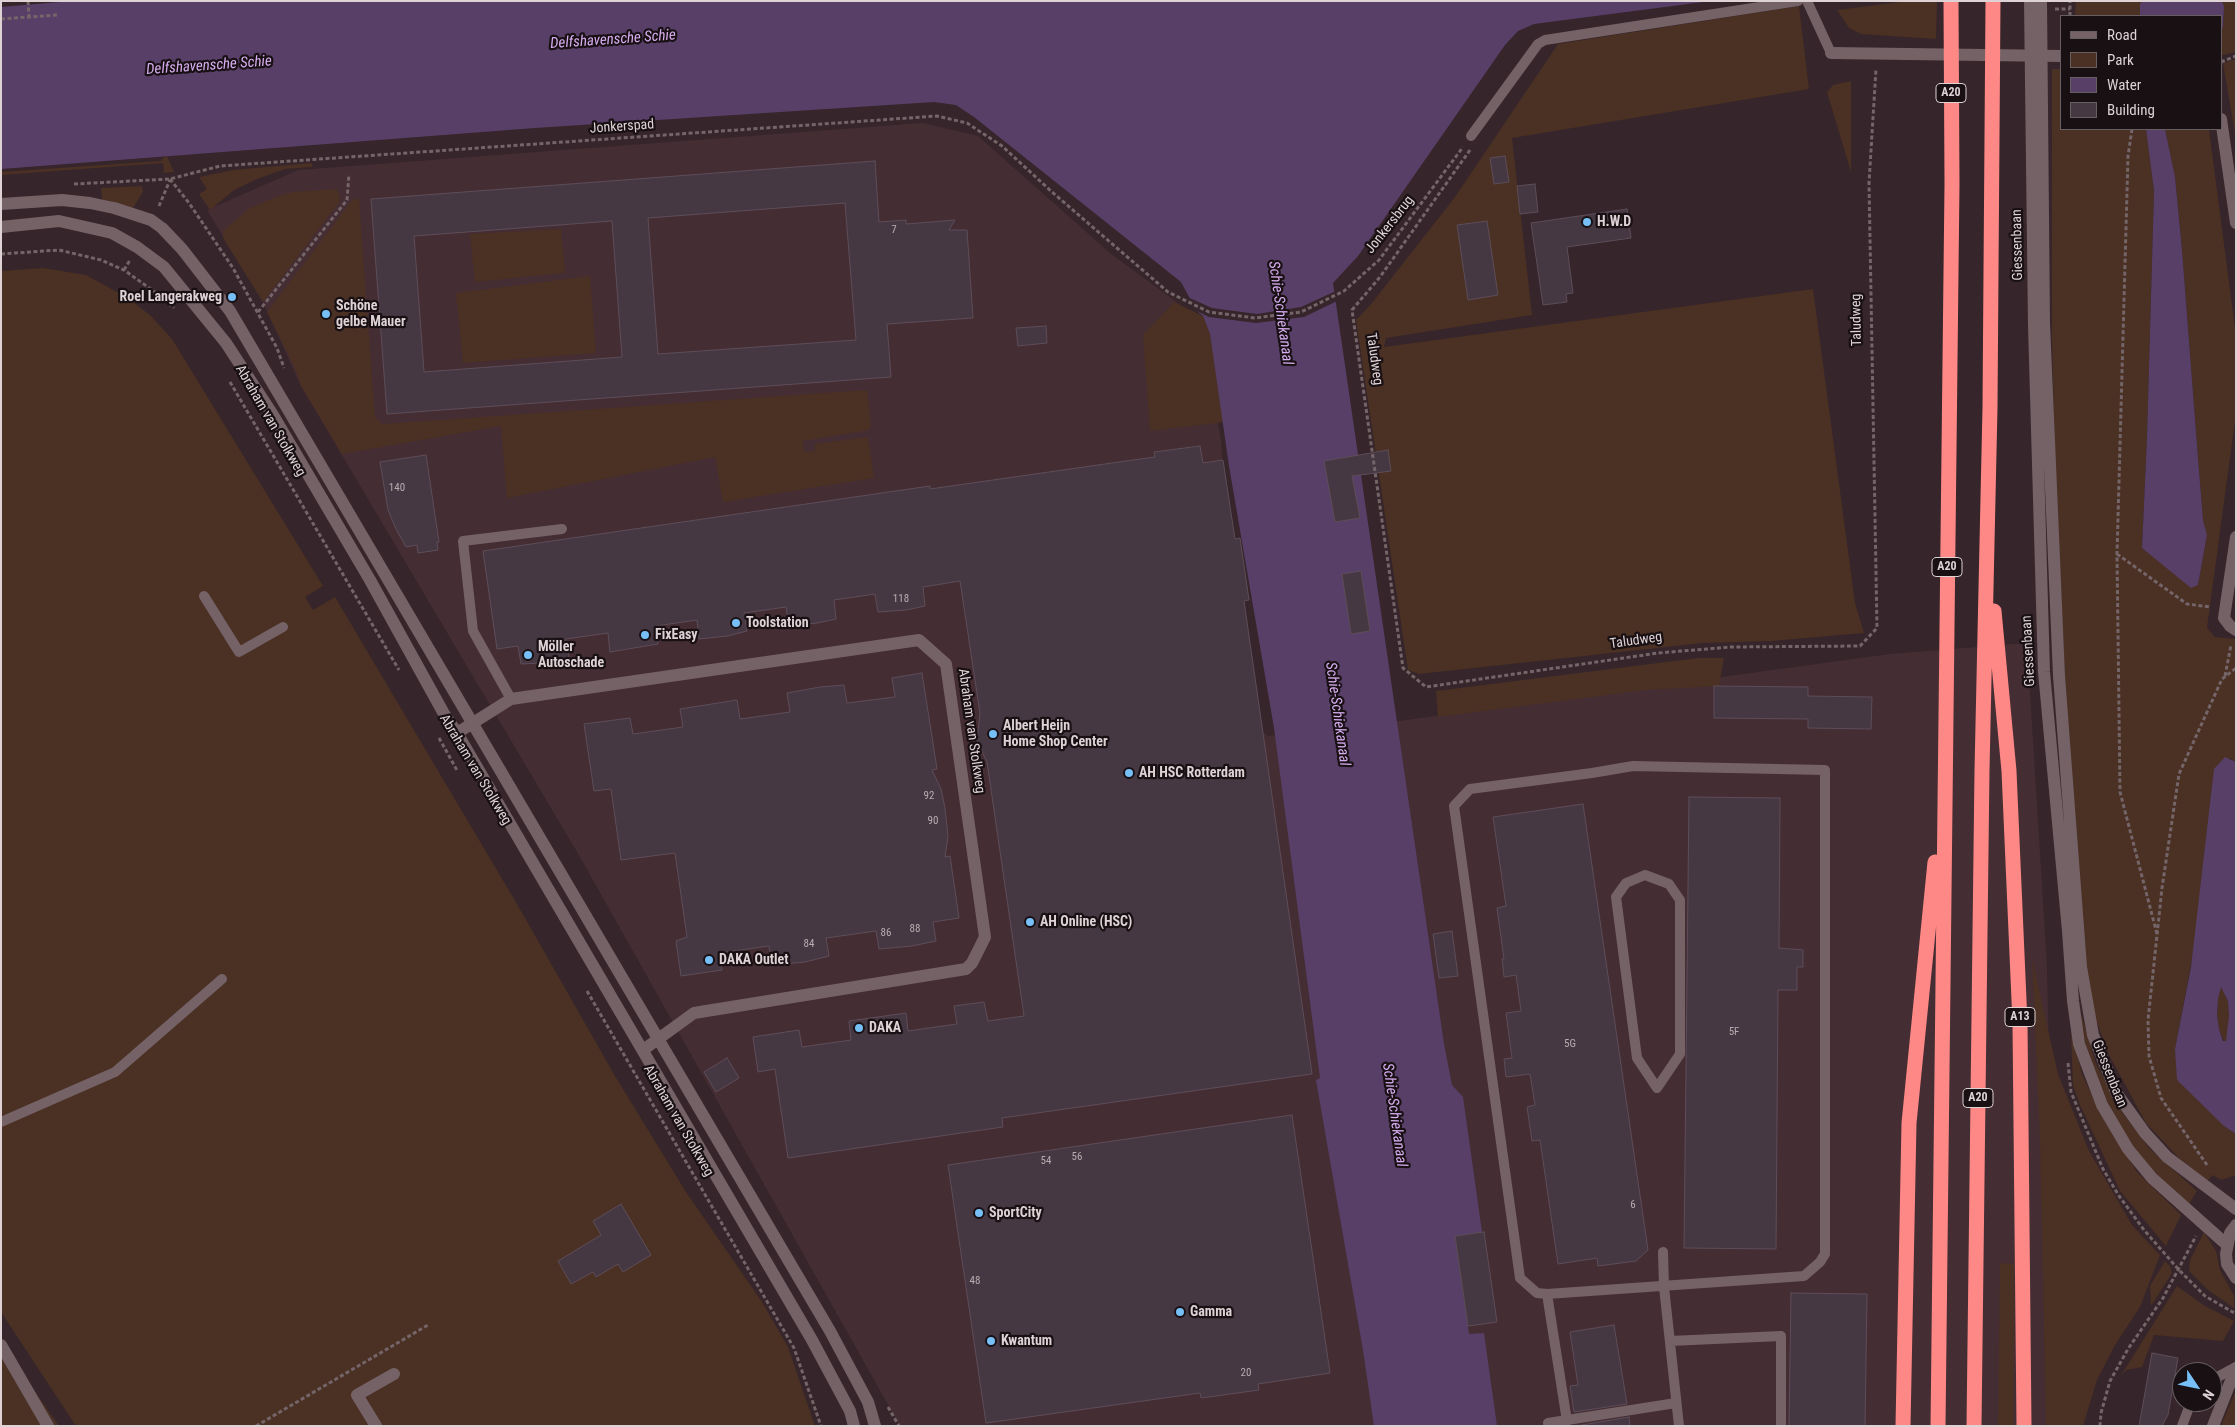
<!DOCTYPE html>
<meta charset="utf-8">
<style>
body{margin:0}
#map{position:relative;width:2237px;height:1427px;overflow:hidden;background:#36252a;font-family:"Roboto Condensed",sans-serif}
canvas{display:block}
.frame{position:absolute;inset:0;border:2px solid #ded2d5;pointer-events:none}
.legend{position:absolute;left:2060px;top:15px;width:162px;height:115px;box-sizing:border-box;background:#181013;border:1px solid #675e61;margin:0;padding:6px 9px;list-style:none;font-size:15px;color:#ded2d5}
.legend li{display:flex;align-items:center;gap:10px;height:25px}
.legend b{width:25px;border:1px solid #675e61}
.north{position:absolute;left:2172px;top:1362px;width:50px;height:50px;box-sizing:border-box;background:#181013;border:1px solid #675e61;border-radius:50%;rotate:124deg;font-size:14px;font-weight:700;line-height:20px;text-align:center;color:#ded2d5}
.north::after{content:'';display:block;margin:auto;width:18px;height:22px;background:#76c0f7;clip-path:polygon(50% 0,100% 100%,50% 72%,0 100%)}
</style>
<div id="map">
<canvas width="2237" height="1427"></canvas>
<div class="frame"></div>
<ul class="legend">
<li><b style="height:6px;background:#756267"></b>Road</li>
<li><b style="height:14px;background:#4b3024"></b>Park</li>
<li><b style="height:14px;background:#583f68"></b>Water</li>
<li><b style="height:14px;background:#463842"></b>Building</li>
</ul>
<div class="north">N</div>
</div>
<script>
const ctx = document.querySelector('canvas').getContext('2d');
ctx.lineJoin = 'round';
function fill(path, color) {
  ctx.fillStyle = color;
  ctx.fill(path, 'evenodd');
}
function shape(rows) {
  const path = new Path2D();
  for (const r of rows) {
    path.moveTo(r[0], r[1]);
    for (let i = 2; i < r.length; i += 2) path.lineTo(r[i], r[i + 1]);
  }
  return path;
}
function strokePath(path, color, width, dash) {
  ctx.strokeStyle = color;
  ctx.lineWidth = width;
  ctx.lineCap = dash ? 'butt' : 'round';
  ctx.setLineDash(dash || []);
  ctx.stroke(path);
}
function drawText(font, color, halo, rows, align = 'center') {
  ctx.font = font + ' "Roboto Condensed",sans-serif';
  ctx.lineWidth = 4.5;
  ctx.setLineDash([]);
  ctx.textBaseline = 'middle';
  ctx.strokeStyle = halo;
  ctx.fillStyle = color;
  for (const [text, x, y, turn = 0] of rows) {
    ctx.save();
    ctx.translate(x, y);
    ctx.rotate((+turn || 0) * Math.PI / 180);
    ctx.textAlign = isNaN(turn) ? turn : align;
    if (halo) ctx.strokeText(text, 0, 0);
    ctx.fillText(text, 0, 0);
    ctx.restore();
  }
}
fill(shape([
 [923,123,978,136,1110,253,1198,318,1221,440,1241,718,1268,736,1377,724,1890,654,2027,643,2047,968,2058,1426,900,1426,580,857,301,386,263,302,207,210,298,170]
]), '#452d34');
fill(shape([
 [1908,1,1937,1,1936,39,1861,34,1849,28,1837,10],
 [2076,1,2142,1,2140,4,2140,16,2075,16],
 [2222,1,2236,1,2236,52,2223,55,2221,55,2221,32,2223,27,2224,6],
 [1799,6,1809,89,1512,138,1532,315,1386,338,1384,347,1813,289,1855,603,1864,633,1771,641,1703,643,1419,674,1408,670,1356,320,1372,303,1455,197,1558,44],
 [2236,59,2236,139,2223,63],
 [2052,69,2061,69,2061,129,2146,129,2154,191,2147,437,2142,548,2198,585,2207,535,2203,520,2198,458,2182,250,2175,177,2165,129,2209,129,2236,336,2236,413,2207,628,2215,637,2236,639,2236,762,2230,758,2175,1049,2224,1126,2236,1134,2236,1175,2221,1180,2213,1175,2207,1181,2179,1158,2146,1123,2109,1055,2096,1020,2086,980,2070,789,2055,459,2052,341],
 [1851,81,1851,172,1827,92,1833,85],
 [167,156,174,172,164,173,163,163,1,175,1,172,161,161,164,157],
 [312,163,312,167,285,169,257,179,234,190,210,210,199,194,207,189,199,177,233,170],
 [142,186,143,192,133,208,102,199,101,188],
 [338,189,340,201,263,302,223,238,223,231,250,208,276,197,293,192],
 [353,199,359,199,375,417,382,424,867,390,871,427,869,430,803,441,804,452,815,451,815,444,868,437,874,478,723,502,715,457,507,498,501,426,342,454,301,386,294,366,267,312],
 [561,229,565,273,475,282,470,234],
 [43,268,86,275,128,298,151,316,172,339,323,586,305,597,313,610,335,597,517,904,615,1076,686,1192,762,1302,788,1347,815,1426,76,1426,1,1312,1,271],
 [590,276,596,353,463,363,456,293],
 [1174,302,1203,316,1210,334,1224,422,1150,431,1143,335],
 [1698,658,1724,658,1719,686,1646,690,1438,717,1436,691],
 [2032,958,2058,1074,2089,1151,2132,1225,2160,1255,2140,1307,2115,1345,2097,1380,2083,1426,2046,1426,2040,1139],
 [2221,986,2228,1001,2229,1016,2229,1031,2226,1041,2224,1041,2219,1029,2217,1016,2218,999],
 [2079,1017,2082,1017,2096,1064,2123,1114,2150,1149,2197,1191,2189,1204,2149,1167,2124,1135,2103,1097,2087,1053],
 [2071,1033,2082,1074,2100,1113,2137,1172,2181,1215,2166,1246,2120,1191,2080,1105,2073,1085],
 [2204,1232,2216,1251,2220,1270,2234,1296,2234,1308,2208,1290,2189,1271,2190,1260],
 [2165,1261,2170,1266,2172,1273,2151,1306,2150,1286],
 [2000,1263,2014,1264,2014,1426,1998,1426],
 [2177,1286,2205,1306,2234,1321,2223,1341,2154,1335,2142,1367,2126,1370,2120,1377],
 [1,1343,59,1426,1,1426],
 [2236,1390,2236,1426,2221,1426]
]), '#4b3024');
fill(shape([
 [72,1,1711,1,1534,24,1518,31,1505,45,1358,256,1333,283,1444,1044,1452,1085,1463,1097,1482,1232,1455,1237,1469,1334,1484,1333,1497,1426,1374,1426,1363,1350,1316,1080,1320,1078,1274,728,1229,466,1210,334,1203,316,1196,310,1181,282,974,117,956,105,934,102,535,128,1,169,1,7],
 [2142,1,2222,1,2224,6,2223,27,2221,32,2221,16,2140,16,2140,4],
 [2146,129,2165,129,2175,177,2182,250,2198,458,2203,520,2207,535,2198,585,2191,588,2142,548,2147,437,2154,191],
 [2225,757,2236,762,2236,1134,2224,1126,2177,1080,2175,1049,2191,967,2214,769],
 [2221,987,2228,1001,2229,1016,2226,1041,2223,1041,2219,1029,2217,1015,2218,999]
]), '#583f68');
fill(shape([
 [1336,291,1337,301,1304,317,1256,323,1209,317,1193,309,1185,296,1212,308,1257,314,1301,307]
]), '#36252a');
const building = shape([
 [1505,156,1509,182,1494,184,1490,158,1505,156],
 [875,161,879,222,906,220,906,224,955,220,949,230,967,230,973,318,887,324,891,377,387,414,371,199,875,161],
 [845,203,856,340,658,354,648,218,845,203],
 [612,221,622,357,424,372,414,236,612,221],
 [1535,184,1538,212,1520,214,1517,186,1535,184],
 [1627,209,1631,238,1567,247,1573,293,1566,294,1567,302,1543,305,1531,223,1627,209],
 [1487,221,1498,295,1468,300,1457,225,1487,221],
 [1046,326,1047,343,1018,346,1016,328,1046,326],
 [1200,446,1203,463,1223,460,1235,539,1240,538,1249,600,1244,601,1312,1074,1002,1118,1003,1127,788,1158,775,1069,758,1072,753,1037,799,1030,802,1047,851,1040,849,1021,906,1013,908,1031,957,1024,954,1006,984,1002,988,1021,1024,1016,987,762,977,741,980,713,960,581,923,587,925,606,906,610,878,612,875,594,834,600,836,619,817,623,789,626,786,607,744,613,747,631,728,636,699,639,697,620,656,626,658,644,610,652,608,633,566,639,569,657,541,663,521,664,518,646,497,649,483,551,930,486,930,489,1126,461,1155,457,1154,452,1200,446],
 [1388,450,1391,471,1352,476,1360,518,1335,522,1324,461,1388,450],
 [426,455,439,542,437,542,438,550,418,553,417,545,406,547,396,529,388,510,380,462,426,455],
 [1361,571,1370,631,1351,634,1342,574,1361,571],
 [922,673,937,769,932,770,941,789,945,808,948,836,945,857,950,856,959,918,933,922,936,941,912,946,879,949,876,931,826,938,829,956,805,962,772,965,769,946,719,953,722,970,681,976,676,941,687,937,675,853,621,860,611,789,594,791,584,724,630,718,633,734,683,727,680,709,737,700,740,719,790,712,787,693,820,687,844,685,847,703,895,697,892,678,922,673],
 [1714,686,1808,687,1808,696,1872,697,1871,729,1808,728,1808,719,1714,718,1714,686],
 [1689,797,1780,798,1779,948,1803,950,1803,967,1797,967,1797,990,1778,990,1776,1249,1684,1248,1689,797],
 [1583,804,1648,1250,1636,1261,1598,1266,1597,1258,1558,1264,1540,1140,1532,1141,1527,1107,1535,1105,1530,1074,1506,1077,1504,1059,1512,1058,1506,1013,1521,1011,1516,975,1504,977,1502,959,1504,959,1497,908,1506,906,1493,817,1583,804],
 [1452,931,1458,976,1439,978,1433,934,1452,931],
 [727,1058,739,1078,716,1092,704,1072,727,1058],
 [1292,1115,1330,1373,1258,1384,1259,1390,1201,1398,1200,1393,986,1423,948,1165,1292,1115],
 [621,1204,651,1255,623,1272,618,1264,596,1277,593,1272,571,1284,558,1261,601,1235,593,1221,621,1204],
 [1484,1232,1497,1322,1468,1326,1455,1236,1484,1232],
 [1791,1293,1867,1294,1865,1426,1789,1426,1791,1293],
 [1614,1325,1627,1404,1574,1412,1570,1386,1578,1385,1570,1332,1614,1325],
 [2152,1353,2178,1358,2168,1415,2162,1426,2139,1426,2152,1353],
 [1629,1417,1630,1426,1576,1426,1629,1417]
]);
fill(building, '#463842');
strokePath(building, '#5d4d58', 1);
strokePath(shape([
 [28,1,29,17],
 [2055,9,2070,9],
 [2070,16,2070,1],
 [1,19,57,15],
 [2221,62,2236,56],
 [2132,129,2128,156,2117,554,2120,792,2157,934],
 [1470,150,1380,277,1352,310,1403,668,1426,687,1658,653,1731,647,1860,646,1877,628,1869,183,1876,69],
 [170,179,189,203,233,268,277,348,284,368],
 [74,184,170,179,220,166,937,116,967,123,1002,146,1052,192,1168,292,1209,312,1255,318,1301,312,1344,291,1379,260,1463,147],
 [159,206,170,180],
 [1,254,59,250,101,260,124,270,162,297,174,308],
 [124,270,130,260],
 [258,312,347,200,349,174],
 [230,382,399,670],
 [2117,554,2187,604,2211,607],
 [2225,676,2231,645],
 [439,738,458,772],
 [587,991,794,1348,821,1426],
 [2068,1063,2071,1092,2103,1169,2119,1196,2144,1230,2179,1270,2205,1296,2236,1314],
 [2207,1165,2161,1098,2149,1056,2148,1020,2162,888,2179,774,2222,679,2236,668],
 [888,1407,899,1426],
 [256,1426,428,1325],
 [2100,1426,2101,1413,2110,1381,2128,1349,2163,1298,2196,1236]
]), '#746569', 3, [4, 2.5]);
strokePath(shape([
 [1807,1,1831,53],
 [1471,136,1538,44,1545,40,1798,1],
 [204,596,239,652,283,627],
 [511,699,473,631,463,541,562,529],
 [1633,766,1825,770,1825,1254,1820,1262,1804,1276,1547,1294,1537,1293,1520,1278,1454,806,1470,789,1592,773,1633,766],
 [1645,875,1669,884,1680,900,1680,1054,1657,1088,1637,1058,1616,897,1626,883,1645,875],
 [1,1122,115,1072,222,979],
 [1663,1252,1664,1287,1679,1426],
 [1547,1294,1567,1421],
 [1670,1341,1781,1336,1781,1426],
 [2212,1380,2236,1367],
 [1549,1426,1548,1423,1676,1403],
 [2182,1426,2191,1402]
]), '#756267', 10);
strokePath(shape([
 [1,1345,48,1426]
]), '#756267', 12);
strokePath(shape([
 [1831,53,2061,56],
 [2221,119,2236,223],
 [2236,537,2224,618,2230,626,2236,630],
 [457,733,511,699,919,640,946,664,985,937,972,963,966,969,694,1013,643,1050],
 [376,1426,357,1395,394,1374]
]), '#756267', 12);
strokePath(shape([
 [2030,1,2034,326,2044,672,2068,931,2073,1001,2079,1044,2102,1105,2128,1149,2152,1178,2226,1244],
 [2041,1,2044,323,2059,676,2081,967,2093,1035,2117,1094,2145,1133,2167,1157,2236,1209],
 [1,204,62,200,90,203,114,208,151,220,162,228,182,249,230,311,830,1331,868,1402,875,1426],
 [1,227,59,221,112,233,137,247,164,267,226,343,273,415,370,580,443,712,457,733,812,1340,850,1411,854,1426],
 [2236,1225,2230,1233,2226,1254,2227,1264,2236,1278],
 [2213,1426,2236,1368]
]), '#756267', 12);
strokePath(shape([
 [1994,611,2009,771,2020,1023,2024,1426],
 [1903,1426,1909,1123,1935,862],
 [1938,1426,1952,184,1951,1],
 [1974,1426,1982,770,1990,407,1993,1]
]), '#fe8886', 15);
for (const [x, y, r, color] of [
 [1587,222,5,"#76c0f7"],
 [232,297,5,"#76c0f7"],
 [326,314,5,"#76c0f7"],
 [736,623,5,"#76c0f7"],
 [645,635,5,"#76c0f7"],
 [528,655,5,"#76c0f7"],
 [993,734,5,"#76c0f7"],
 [1129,773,5,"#76c0f7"],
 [1030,922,5,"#76c0f7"],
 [709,960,5,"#76c0f7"],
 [859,1028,5,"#76c0f7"],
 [979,1213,5,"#76c0f7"],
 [1180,1312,5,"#76c0f7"],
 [991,1341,5,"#76c0f7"]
]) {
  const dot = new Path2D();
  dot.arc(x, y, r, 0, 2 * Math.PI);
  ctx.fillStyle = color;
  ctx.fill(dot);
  strokePath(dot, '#181013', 2);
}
drawText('11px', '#b8acb0', null, [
 ["7",894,230],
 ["140",397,488],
 ["118",901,599],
 ["92",929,796],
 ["90",933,821],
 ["88",915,929],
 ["86",886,933],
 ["84",809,944],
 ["5F",1734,1032],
 ["5G",1570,1044],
 ["56",1077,1157],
 ["54",1046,1161],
 ["6",1633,1205],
 ["48",975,1281],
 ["20",1246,1373]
]);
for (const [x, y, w] of [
 [1951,93,30],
 [1947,567,30],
 [2020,1017,30],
 [1978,1098,30]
]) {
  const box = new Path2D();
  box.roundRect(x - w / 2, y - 9.5, w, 19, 4);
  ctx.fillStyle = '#181013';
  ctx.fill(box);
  strokePath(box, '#ded2d5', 1);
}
drawText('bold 12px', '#ded2d5', null, [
 ["A20",1951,93],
 ["A20",1947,567],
 ["A13",2020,1017],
 ["A20",1978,1098]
]);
drawText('14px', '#ded2d5', '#181013', [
 ["Jonkerspad",622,127,-4],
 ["Jonkersbrug",1390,225,-52],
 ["Giessenbaan",2018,245,-91],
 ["Taludweg",1857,320,-91],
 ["Taludweg",1374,359,82],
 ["Abraham van Stolkweg",270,421,60],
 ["Taludweg",1636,641,-8],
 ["Giessenbaan",2029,651,-93],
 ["Abraham van Stolkweg",971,731,82],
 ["Abraham van Stolkweg",475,770,59],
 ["Giessenbaan",2109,1074,68],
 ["Abraham van Stolkweg",678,1121,60]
]);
drawText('bold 14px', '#ded2d5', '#181013', [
 ["H.W.D",1597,222],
 ["Roel Langerakweg",222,297,"right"],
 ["Schöne",336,306],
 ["gelbe Mauer",336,322],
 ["Toolstation",746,623],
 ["FixEasy",655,635],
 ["Möller",538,647],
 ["Autoschade",538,663],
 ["Albert Heijn",1003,726],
 ["Home Shop Center",1003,742],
 ["AH HSC Rotterdam",1139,773],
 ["AH Online (HSC)",1040,922],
 ["DAKA Outlet",719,960],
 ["DAKA",869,1028],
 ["SportCity",989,1213],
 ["Gamma",1190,1312],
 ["Kwantum",1001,1341]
], 'left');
drawText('italic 15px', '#d8aef2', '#181013', [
 ["Delfshavensche Schie",613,40,-4],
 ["Delfshavensche Schie",209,66,-4],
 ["Schie-Schiekanaal",1280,313,82],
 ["Schie-Schiekanaal",1337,714,82],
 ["Schie-Schiekanaal",1394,1115,82]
]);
</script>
